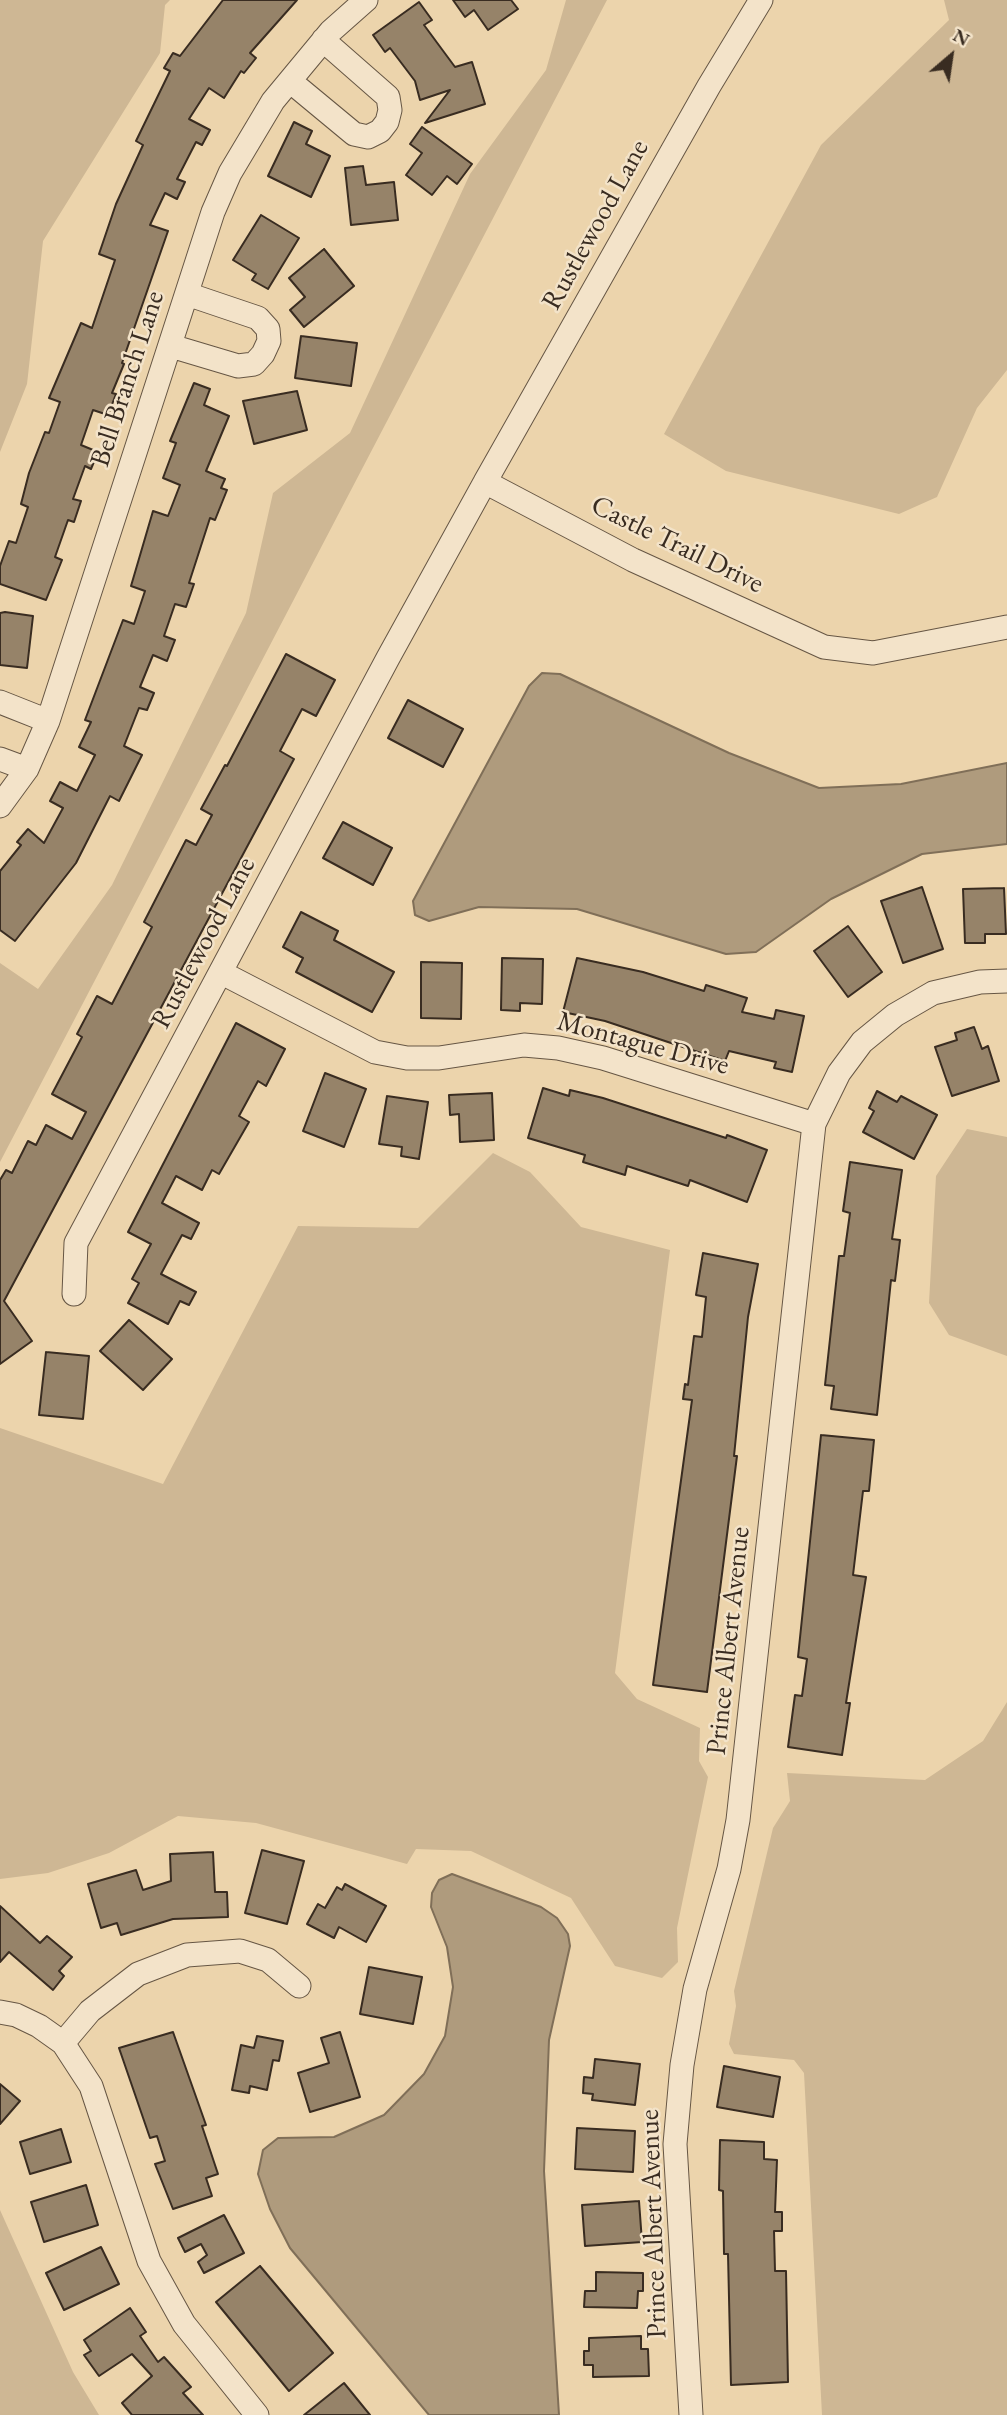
<!DOCTYPE html>
<style>
body{margin:0}
#map{position:relative;width:1007px;height:2415px;overflow:hidden;background:#ecd4ac;font-family:"EB Garamond",serif}
canvas{display:block}
.north{position:absolute;left:916px;top:21px;width:70px;height:70px;-webkit-text-stroke:5px #f3e3c9;paint-order:stroke;rotate:29deg;font-size:19px;font-weight:700;line-height:28px;text-align:center;color:#392c21}
.north::after{content:'';display:block;margin:auto;width:24px;height:32px;background:#392c21;clip-path:polygon(50% 0,100% 100%,50% 72%,0 100%)}
</style>
<div id="map">
<canvas width="1007" height="2415"></canvas>
<div class="north">N</div>
</div>
<script>
const ctx = document.querySelector('canvas').getContext('2d');
ctx.lineJoin = 'round';
function fill(path, color) {
  ctx.fillStyle = color;
  ctx.fill(path, 'evenodd');
}
function shape(rows) {
  const path = new Path2D();
  for (const r of rows) {
    path.moveTo(r[0], r[1]);
    for (let i = 2; i < r.length; i += 2) path.lineTo(r[i], r[i + 1]);
  }
  return path;
}
function strokePath(path, color, width, dash) {
  ctx.strokeStyle = color;
  ctx.lineWidth = width;
  ctx.lineCap = dash ? 'butt' : 'round';
  ctx.setLineDash(dash || []);
  ctx.stroke(path);
}
function drawText(font, color, halo, rows, align = 'center') {
  ctx.font = font + ' "EB Garamond",serif';
  ctx.lineWidth = 5;
  ctx.setLineDash([]);
  ctx.textBaseline = 'middle';
  ctx.strokeStyle = halo;
  ctx.fillStyle = color;
  for (const [text, x, y, turn = 0] of rows) {
    ctx.save();
    ctx.translate(x, y);
    ctx.rotate((+turn || 0) * Math.PI / 180);
    ctx.textAlign = isNaN(turn) ? turn : align;
    if (halo) ctx.strokeText(text, 0, 0);
    ctx.fillText(text, 0, 0);
    ctx.restore();
  }
}
fill(shape([
 [0,0,170,0,165,5,160,53,43,241,27,384,0,452],
 [566,0,607,0,0,1162,0,963,38,989,112,885,246,613,273,493,350,433,470,174,546,70],
 [944,0,1007,0,1007,370,977,408,937,497,899,514,726,471,664,434,821,145,949,20],
 [967,1129,1007,1137,1007,1356,949,1335,929,1303,936,1176],
 [493,1153,530,1172,581,1227,670,1250,615,1673,637,1699,700,1728,699,1761,708,1777,677,1928,678,1962,662,1978,615,1966,571,1898,471,1851,416,1849,407,1864,256,1823,178,1816,109,1853,48,1873,0,1879,0,1428,163,1484,298,1226,418,1228],
 [1007,1702,1007,2415,822,2415,804,2073,794,2060,734,2054,729,2044,736,2006,734,1991,773,1828,790,1801,787,1773,925,1780,983,1741],
 [0,2210,73,2372,99,2415,0,2415]
]), '#ceb794');
const water = shape([
 [542,673,560,674,729,753,819,788,901,784,1007,763,1007,844,922,854,831,899,756,952,726,954,577,909,479,907,429,921,415,915,413,901,529,686,542,673],
 [452,1874,541,1907,557,1918,568,1934,570,1946,549,2040,544,2171,559,2415,429,2415,290,2248,270,2209,258,2174,263,2150,278,2138,334,2137,384,2115,424,2074,445,2036,453,1987,447,1947,431,1907,432,1893,439,1880,452,1874]
]);
fill(water, '#af9b7d');
strokePath(water, '#806f58', 2);
const building = shape([
 [223,0,297,0,250,53,256,58,244,73,241,71,224,98,209,88,189,119,210,130,202,145,196,142,177,179,185,182,177,199,165,193,150,225,168,231,122,363,124,364,112,393,116,394,108,415,93,410,81,445,98,452,91,469,85,466,73,499,81,501,74,522,68,520,55,557,62,560,46,600,0,584,0,566,9,541,16,543,28,507,21,504,29,473,45,432,49,433,60,402,49,398,81,323,92,328,115,260,99,254,116,204,143,145,136,141,170,71,164,68,173,53,180,56,223,0],
 [453,0,511,0,518,9,488,30,474,10,465,17,453,0],
 [419,2,432,20,424,25,455,67,472,62,485,104,425,123,450,90,420,100,415,81,390,48,385,52,373,35,419,2],
 [294,122,312,131,306,144,330,156,311,197,268,176,294,122],
 [422,127,472,164,457,184,447,176,432,195,406,175,422,153,410,144,422,127],
 [363,166,366,185,394,182,398,220,351,225,345,168,363,166],
 [261,215,299,238,268,289,252,280,256,274,233,260,261,215],
 [324,249,354,286,304,327,290,310,305,297,289,278,324,249],
 [301,336,357,343,351,386,295,378,301,336],
 [194,383,210,389,204,405,229,416,206,471,225,479,221,488,227,490,215,520,210,518,189,583,194,584,186,607,175,604,164,636,175,640,167,661,153,655,140,687,154,693,147,710,139,708,124,746,142,755,119,801,110,796,76,863,15,941,0,930,0,871,21,845,17,842,28,829,44,843,63,808,50,801,60,782,77,791,95,755,79,747,91,722,85,720,123,620,134,624,145,591,131,586,153,511,168,516,180,485,163,478,176,443,170,441,194,383],
 [297,391,307,430,254,444,243,401,297,391],
 [5,612,33,616,27,668,0,665,0,613,5,612],
 [286,654,335,680,316,716,302,709,280,751,294,759,4,1301,32,1341,0,1364,0,1180,6,1170,12,1173,28,1141,36,1145,46,1125,72,1139,86,1112,52,1094,82,1037,77,1034,97,996,112,1004,152,927,144,922,186,840,196,845,212,815,201,809,225,765,227,766,286,654],
 [408,700,463,729,443,767,388,738,408,700],
 [343,822,392,848,373,885,323,858,343,822],
 [922,887,943,949,903,963,881,901,922,887],
 [1004,888,1006,934,985,934,985,943,965,943,963,889,1004,888],
 [301,912,338,931,334,940,394,972,372,1012,296,972,303,958,283,947,301,912],
 [848,926,882,972,848,997,814,951,848,926],
 [502,958,543,959,542,1004,520,1003,520,1011,501,1010,502,958],
 [577,958,643,972,704,991,706,985,747,998,742,1012,774,1019,776,1010,804,1016,792,1072,774,1068,776,1062,729,1051,725,1061,605,1021,563,1012,577,958],
 [421,962,462,963,461,1019,421,1018,421,962],
 [236,1023,285,1049,266,1086,258,1081,239,1116,249,1122,219,1174,212,1170,202,1190,176,1176,162,1203,199,1223,191,1239,182,1235,161,1274,196,1292,189,1305,180,1301,168,1324,128,1303,139,1283,132,1279,151,1244,128,1232,236,1023],
 [974,1027,982,1049,988,1046,999,1081,952,1096,935,1047,957,1040,955,1033,974,1027],
 [325,1073,366,1089,344,1147,303,1131,325,1073],
 [543,1088,569,1096,570,1090,603,1098,726,1138,727,1135,767,1150,747,1202,690,1180,688,1186,627,1166,625,1175,583,1162,585,1155,528,1138,543,1088],
 [877,1091,897,1102,901,1096,937,1115,914,1159,863,1132,874,1111,869,1108,877,1091],
 [492,1093,494,1140,460,1142,459,1114,450,1115,449,1095,492,1093],
 [387,1096,428,1102,419,1159,401,1156,402,1147,379,1144,387,1096],
 [850,1162,902,1170,892,1239,900,1240,895,1281,891,1280,877,1415,831,1409,834,1386,825,1385,839,1256,844,1256,850,1213,843,1211,850,1162],
 [703,1253,758,1264,748,1317,734,1456,737,1456,707,1692,653,1685,692,1400,683,1399,685,1384,688,1385,694,1336,702,1337,706,1297,696,1295,703,1253],
 [129,1320,172,1359,143,1390,100,1351,129,1320],
 [46,1352,89,1356,83,1419,39,1415,46,1352],
 [821,1435,874,1440,869,1491,863,1491,853,1575,866,1577,846,1703,850,1703,842,1755,788,1747,795,1695,802,1696,807,1659,798,1657,821,1435],
 [262,1850,304,1861,287,1924,245,1913,262,1850],
 [213,1852,215,1892,227,1892,228,1917,173,1919,121,1935,117,1923,101,1928,88,1884,136,1870,143,1890,171,1881,170,1854,213,1852],
 [345,1884,386,1906,366,1942,339,1927,334,1938,307,1924,318,1904,325,1908,337,1887,342,1890,345,1884],
 [0,1906,40,1943,47,1936,72,1957,59,1971,64,1976,53,1990,9,1952,0,1962,0,1906],
 [369,1967,422,1977,413,2024,360,2014,369,1967],
 [173,2032,206,2125,202,2126,218,2174,206,2178,212,2196,173,2209,155,2164,165,2161,157,2136,150,2138,119,2048,173,2032],
 [340,2032,360,2097,310,2112,298,2073,329,2063,321,2038,340,2032],
 [257,2036,283,2041,279,2061,273,2060,267,2090,250,2086,249,2093,232,2090,241,2045,254,2048,257,2036],
 [595,2059,640,2064,635,2105,592,2100,593,2094,583,2093,584,2077,593,2078,595,2059],
 [724,2066,780,2077,773,2117,717,2107,724,2066],
 [0,2084,20,2101,0,2124,0,2084],
 [577,2128,635,2131,633,2172,575,2169,577,2128],
 [61,2129,71,2162,30,2174,20,2142,61,2129],
 [720,2140,764,2142,764,2159,777,2160,775,2212,782,2212,782,2231,774,2231,775,2271,786,2271,788,2382,731,2385,728,2254,724,2254,723,2191,719,2190,720,2140],
 [86,2185,98,2225,44,2242,31,2202,86,2185],
 [639,2201,642,2242,585,2246,582,2205,639,2201],
 [224,2215,244,2253,204,2273,198,2262,207,2255,201,2244,185,2252,178,2238,224,2215],
 [101,2247,119,2284,64,2310,46,2273,101,2247],
 [260,2266,333,2353,289,2391,216,2302,260,2266],
 [596,2272,643,2273,643,2291,638,2291,637,2308,584,2307,585,2291,596,2291,596,2272],
 [130,2308,146,2332,140,2336,158,2362,164,2357,191,2387,183,2393,203,2415,132,2415,122,2403,152,2376,132,2354,99,2376,84,2355,91,2351,84,2340,130,2308],
 [641,2336,641,2349,648,2349,649,2376,593,2377,593,2365,584,2365,584,2351,589,2351,589,2338,641,2336],
 [344,2383,370,2415,304,2415,344,2383]
]);
fill(building, '#968369');
strokePath(building, '#392c21', 2);
const minor = shape([
 [290,81,354,134,368,137,380,131,387,122,390,110,388,97,323,40],
 [171,346,238,366,254,364,263,354,269,341,268,329,258,318,187,294],
 [485,482,709,86,761,0],
 [0,702,48,721],
 [0,759,27,769],
 [0,806,27,769,48,721,213,212,230,173,273,101,331,31,366,0],
 [222,973,375,1052,407,1058,439,1058,524,1045,558,1048,603,1058,814,1124],
 [74,1294,76,1243,388,658,485,482,633,560,824,647,873,653,1007,627],
 [0,2012,16,2015,39,2026,63,2043,91,2086,149,2261,184,2324,257,2415],
 [63,2043,90,2011,138,1974,187,1955,240,1951,268,1960,299,1986],
 [691,2415,675,2144,682,2065,695,1989,729,1869,738,1820,814,1124,839,1073,862,1042,895,1015,933,993,980,982,1007,981]
]);
strokePath(minor, '#665644', 25);
strokePath(minor, '#f3e3c9', 23);
drawText('28px', '#392c21', '#f3e3c9', [
 ["Rustlewood Lane",596,225,-61],
 ["Bell Branch Lane",128,379,-72],
 ["Castle Trail Drive",677,545,26],
 ["Rustlewood Lane",204,943,-62],
 ["Montague Drive",643,1044,15],
 ["Prince Albert Avenue",729,1641,-84],
 ["Prince Albert Avenue",654,2224,-92]
]);
</script>
